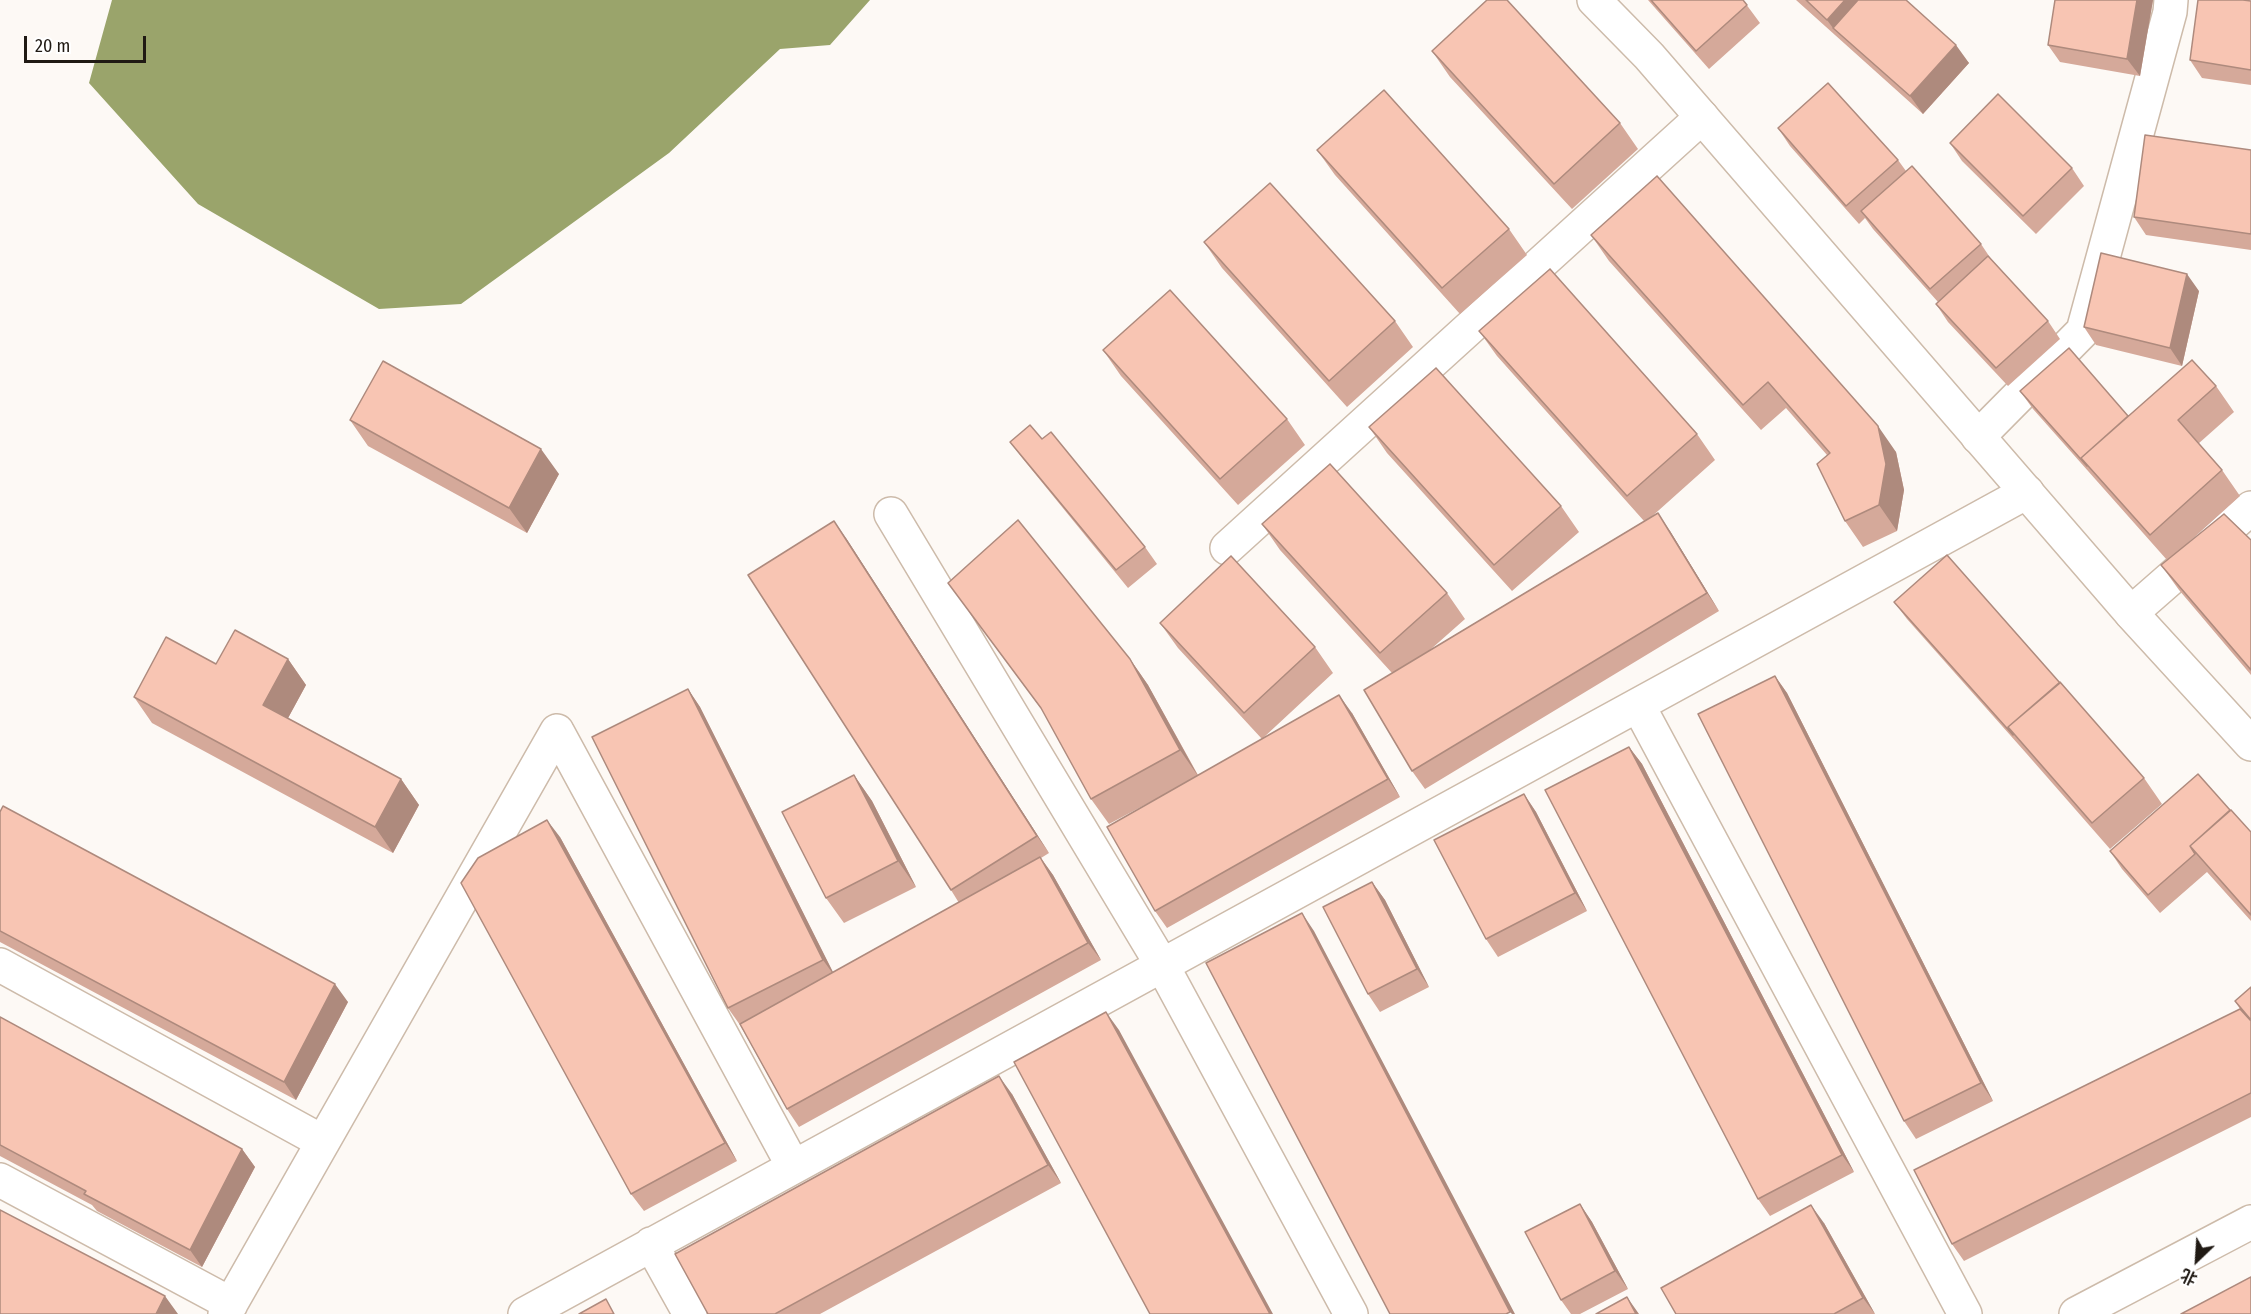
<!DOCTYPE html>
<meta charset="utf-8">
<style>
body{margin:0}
#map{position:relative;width:2251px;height:1314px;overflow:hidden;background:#fdf9f5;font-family:"Fira Sans Condensed","Noto Sans SC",sans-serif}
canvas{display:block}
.north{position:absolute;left:2167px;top:1230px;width:60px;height:60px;-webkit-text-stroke:4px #fff;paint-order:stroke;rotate:205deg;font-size:16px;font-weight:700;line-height:24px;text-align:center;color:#201a14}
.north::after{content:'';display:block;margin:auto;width:21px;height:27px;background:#201a14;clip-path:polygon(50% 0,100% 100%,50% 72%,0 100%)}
.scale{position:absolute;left:24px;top:36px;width:122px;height:27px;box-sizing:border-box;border:3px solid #201a14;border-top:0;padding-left:8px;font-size:18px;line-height:21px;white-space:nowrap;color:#201a14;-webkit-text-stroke:4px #fff;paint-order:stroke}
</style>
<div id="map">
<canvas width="2251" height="1314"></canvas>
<div class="north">北</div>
<div class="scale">20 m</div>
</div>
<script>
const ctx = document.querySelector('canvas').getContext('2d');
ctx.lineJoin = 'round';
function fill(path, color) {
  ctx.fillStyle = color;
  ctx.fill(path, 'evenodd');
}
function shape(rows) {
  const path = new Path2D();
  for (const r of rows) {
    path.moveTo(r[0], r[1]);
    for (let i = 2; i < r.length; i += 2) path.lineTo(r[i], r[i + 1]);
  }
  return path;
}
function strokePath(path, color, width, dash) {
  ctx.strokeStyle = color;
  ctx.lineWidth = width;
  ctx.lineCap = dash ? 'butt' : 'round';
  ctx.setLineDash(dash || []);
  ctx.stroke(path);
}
fill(shape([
 [112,0,870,0,830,45,780,49,669,153,461,304,379,309,198,204,89,83]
]), '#9aa46b');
const minor = shape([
 [1978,437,2083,331,2170,12,2171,0],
 [891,514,1162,965,1351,1314],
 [1227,548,1702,117],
 [2131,613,2251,508],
 [1638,705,1965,1314],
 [557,731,793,1166],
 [0,965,323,1142],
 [0,1180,231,1304],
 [651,1244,690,1314],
 [225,1314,557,731],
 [525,1314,2027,492]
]);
const major = shape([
 [1594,0,1649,56,2131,613,2251,744],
 [2076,1314,2251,1222]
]);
strokePath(minor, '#cdbbaa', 36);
strokePath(major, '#cdbbaa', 36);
strokePath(minor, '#fff', 33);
strokePath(major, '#fff', 33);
fill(shape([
 [1648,0,1743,0,1760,23,1709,69],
 [1796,0,1906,0,1969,63,1923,114],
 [2153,0,2140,76,2060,62,2048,45],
 [2251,1,2251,85,2202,78,2190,60],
 [1432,51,1620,123,1638,149,1572,209,1450,77],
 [1778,128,1898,160,1906,171,1981,244,1993,262,2048,321,2060,339,2008,386,1948,322,1936,304,1938,302,1873,229,1865,218,1859,224,1790,146],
 [1950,143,2072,168,2084,186,2036,234,1962,161],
 [1317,150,1509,229,1527,255,1460,314,1335,175],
 [2251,150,2251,250,2146,235,2134,217],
 [1591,235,1896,452,1904,490,1897,531,1863,547,1845,521,1827,455,1786,408,1761,430,1609,261],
 [1204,242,1395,321,1413,347,1347,407,1222,268],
 [2199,291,2182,366,2096,345,2084,327],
 [1479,331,1697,434,1715,460,1649,519,1670,531,1719,611,1425,789,1412,771,1392,673,1280,550,1262,524,1447,593,1465,619,1430,650,1644,521,1497,356],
 [1103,350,1287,419,1305,445,1238,505,1121,376],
 [2216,386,2234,412,2198,444,2222,470,2240,496,2188,543,2251,540,2251,675,2179,590,2161,565,2167,560,2033,409,2020,391,2128,416],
 [350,420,559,474,527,533,368,446],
 [1369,427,1561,506,1579,532,1512,591,1387,453],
 [1042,439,1145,547,1157,564,1128,588,1023,459,1010,442],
 [846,538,1049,853,1041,858,1053,875,1101,960,799,1127,787,1109,740,1025,728,1008,688,689,700,707,833,973,959,903,951,890],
 [948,583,1130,659,1148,685,1198,775,1352,713,1400,797,1167,928,1155,911,1169,792,1109,824,1091,799,1045,714],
 [1894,602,2144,778,2162,804,2110,849,2026,753,1907,619],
 [1160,623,1315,647,1333,673,1262,739,1178,648],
 [288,659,306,685,288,718,401,779,419,805,393,853,152,723,134,697,216,664],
 [1775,676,1787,693,1993,1101,1916,1139,1904,1121],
 [1629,747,1642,764,1854,1172,1770,1216,1758,1199],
 [854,775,872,801,916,887,844,923,826,898],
 [1524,794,1536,812,1587,911,1498,957,1486,939],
 [2230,810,2251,832,2251,921,2207,872,2160,913,2122,869,2110,851],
 [0,812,348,1002,296,1100,0,942],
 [560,837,737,1161,644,1211,631,1194],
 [1372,882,1385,900,1429,987,1380,1012,1368,994],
 [2251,987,2251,1117,1964,1261,1952,1244,2240,1009,2235,1001],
 [0,1017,242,1149,255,1167,202,1267,97,1211,92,1205,0,1156],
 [1012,1094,1061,1183,820,1314,708,1314],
 [1580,1204,1592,1222,1628,1289,1580,1314,1571,1314,1561,1300],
 [1824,1223,1875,1314,1676,1314]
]), '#d5a99a');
fill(shape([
 [1845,0,1886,0,1833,28,1827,20],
 [2137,0,2153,0,2140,76,2127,59],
 [1956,45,1969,63,1923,114,1910,96],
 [2187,274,2199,291,2182,366,2170,348],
 [1878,426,1896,452,1904,490,1897,531,1879,505],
 [541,449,559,474,527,533,509,508],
 [1658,513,1670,531,1719,611,1707,593],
 [834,521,846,538,1049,853,1037,836],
 [288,659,306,685,281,731,263,705],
 [1130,659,1148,685,1198,776,1180,750],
 [1775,676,1787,693,1993,1101,1981,1083],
 [688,689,700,707,836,978,823,960],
 [1339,695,1352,713,1400,797,1388,779],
 [1629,747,1642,764,1854,1172,1842,1155],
 [854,775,872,801,916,887,898,861],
 [401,779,419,805,393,853,375,827],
 [1524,794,1536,812,1587,911,1575,893],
 [547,820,560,837,737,1161,725,1143],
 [1040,857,1053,875,1101,960,1088,943],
 [1372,882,1385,900,1429,987,1417,969],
 [1302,913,1314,931,1515,1314,1512,1314,1510,1312],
 [335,984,348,1002,296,1100,284,1082],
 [1106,1012,1119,1030,1273,1314,1270,1314],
 [999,1076,1012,1094,1061,1183,1048,1165],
 [242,1149,255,1167,202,1267,190,1250],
 [1580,1204,1592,1222,1628,1289,1615,1271],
 [1811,1205,1824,1223,1875,1314,1863,1298],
 [165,1296,178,1314,156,1314],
 [1627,1297,1639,1314,1636,1314]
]), '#ae8a7d');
const building = shape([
 [1487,0,1507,0,1620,123,1554,184,1432,51,1487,0],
 [1651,0,1743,0,1747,5,1696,51,1651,0],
 [1806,0,1845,0,1827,20,1806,0],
 [1858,0,1906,0,1956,45,1910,96,1833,28,1858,0],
 [2055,0,2137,0,2127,59,2048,45,2055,0],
 [2198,0,2243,0,2251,1,2251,70,2190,60,2198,0],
 [1828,83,1898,160,1846,206,1778,128,1828,83],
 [1384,90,1509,229,1442,288,1317,150,1384,90],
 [1998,94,2072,168,2023,216,1950,143,1998,94],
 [2145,135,2251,150,2251,234,2134,217,2145,135],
 [1912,166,1981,244,1930,289,1861,211,1912,166],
 [1657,176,1878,426,1886,464,1879,505,1845,521,1817,464,1830,453,1768,382,1743,405,1591,235,1657,176],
 [1270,183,1395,321,1329,381,1204,242,1270,183],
 [2101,253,2187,274,2170,348,2084,327,2101,253],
 [1988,256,2048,321,1996,368,1936,304,1988,256],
 [1550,269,1697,434,1627,496,1479,331,1550,269],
 [1170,290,1287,419,1220,479,1103,350,1170,290],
 [2069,348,2128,416,2081,458,2087,466,2020,391,2069,348],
 [2192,360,2216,386,2178,420,2222,470,2150,535,2081,458,2192,360],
 [383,361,541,449,509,508,350,420,383,361],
 [1436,368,1561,506,1494,565,1369,427,1436,368],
 [1030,425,1042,439,1051,432,1145,547,1116,570,1010,442,1030,425],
 [1330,464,1447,593,1380,653,1262,524,1330,464],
 [1658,513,1707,593,1412,771,1364,690,1658,513],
 [2224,514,2251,540,2251,670,2161,565,2224,514],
 [1018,520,1130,659,1180,750,1091,799,1041,708,948,583,1018,520],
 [834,521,1037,836,951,890,748,575,834,521],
 [1947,555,2060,683,2008,727,2013,735,1894,602,1947,555],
 [1231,556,1315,647,1244,713,1160,623,1231,556],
 [235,630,288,659,263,705,401,779,375,827,134,697,166,637,216,664,235,630],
 [1775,676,1981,1083,1904,1121,1698,714,1775,676],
 [2060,682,2144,778,2092,823,2008,727,2060,682],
 [688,689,823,960,728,1008,592,737,688,689],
 [1339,695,1388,779,1155,911,1107,827,1339,695],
 [1629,747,1842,1155,1758,1199,1545,790,1629,747],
 [2198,774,2230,810,2190,846,2195,854,2148,895,2110,851,2198,774],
 [854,775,898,861,826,898,782,812,854,775],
 [1524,794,1575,893,1486,939,1434,840,1524,794],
 [3,806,335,984,284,1082,0,931,0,812,3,806],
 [2231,810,2251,832,2251,915,2190,846,2231,810],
 [547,820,725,1143,631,1194,461,883,478,858,547,820],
 [1040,857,1088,943,787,1109,740,1024,1040,857],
 [1372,882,1417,969,1368,994,1323,907,1372,882],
 [1302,913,1510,1312,1506,1314,1390,1314,1206,963,1302,913],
 [2251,987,2251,1020,2235,1001,2251,987],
 [2240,1009,2251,1021,2251,1093,1952,1244,1914,1170,2240,1009],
 [1106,1012,1270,1314,1150,1314,1014,1062,1106,1012],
 [0,1017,242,1149,190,1250,84,1194,86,1191,0,1145,0,1017],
 [999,1076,1048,1165,775,1314,708,1314,675,1254,999,1076],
 [1580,1204,1615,1271,1561,1300,1525,1232,1580,1204],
 [1811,1205,1863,1298,1834,1314,1676,1314,1661,1288,1811,1205],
 [0,1210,165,1296,156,1314,0,1314,0,1210],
 [2251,1277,2251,1314,2181,1314,2251,1277],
 [1627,1297,1636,1314,1596,1314,1627,1297],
 [606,1299,614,1314,579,1314,606,1299]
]);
fill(building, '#f8c5b3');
strokePath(building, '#ae8a7d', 1.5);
</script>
